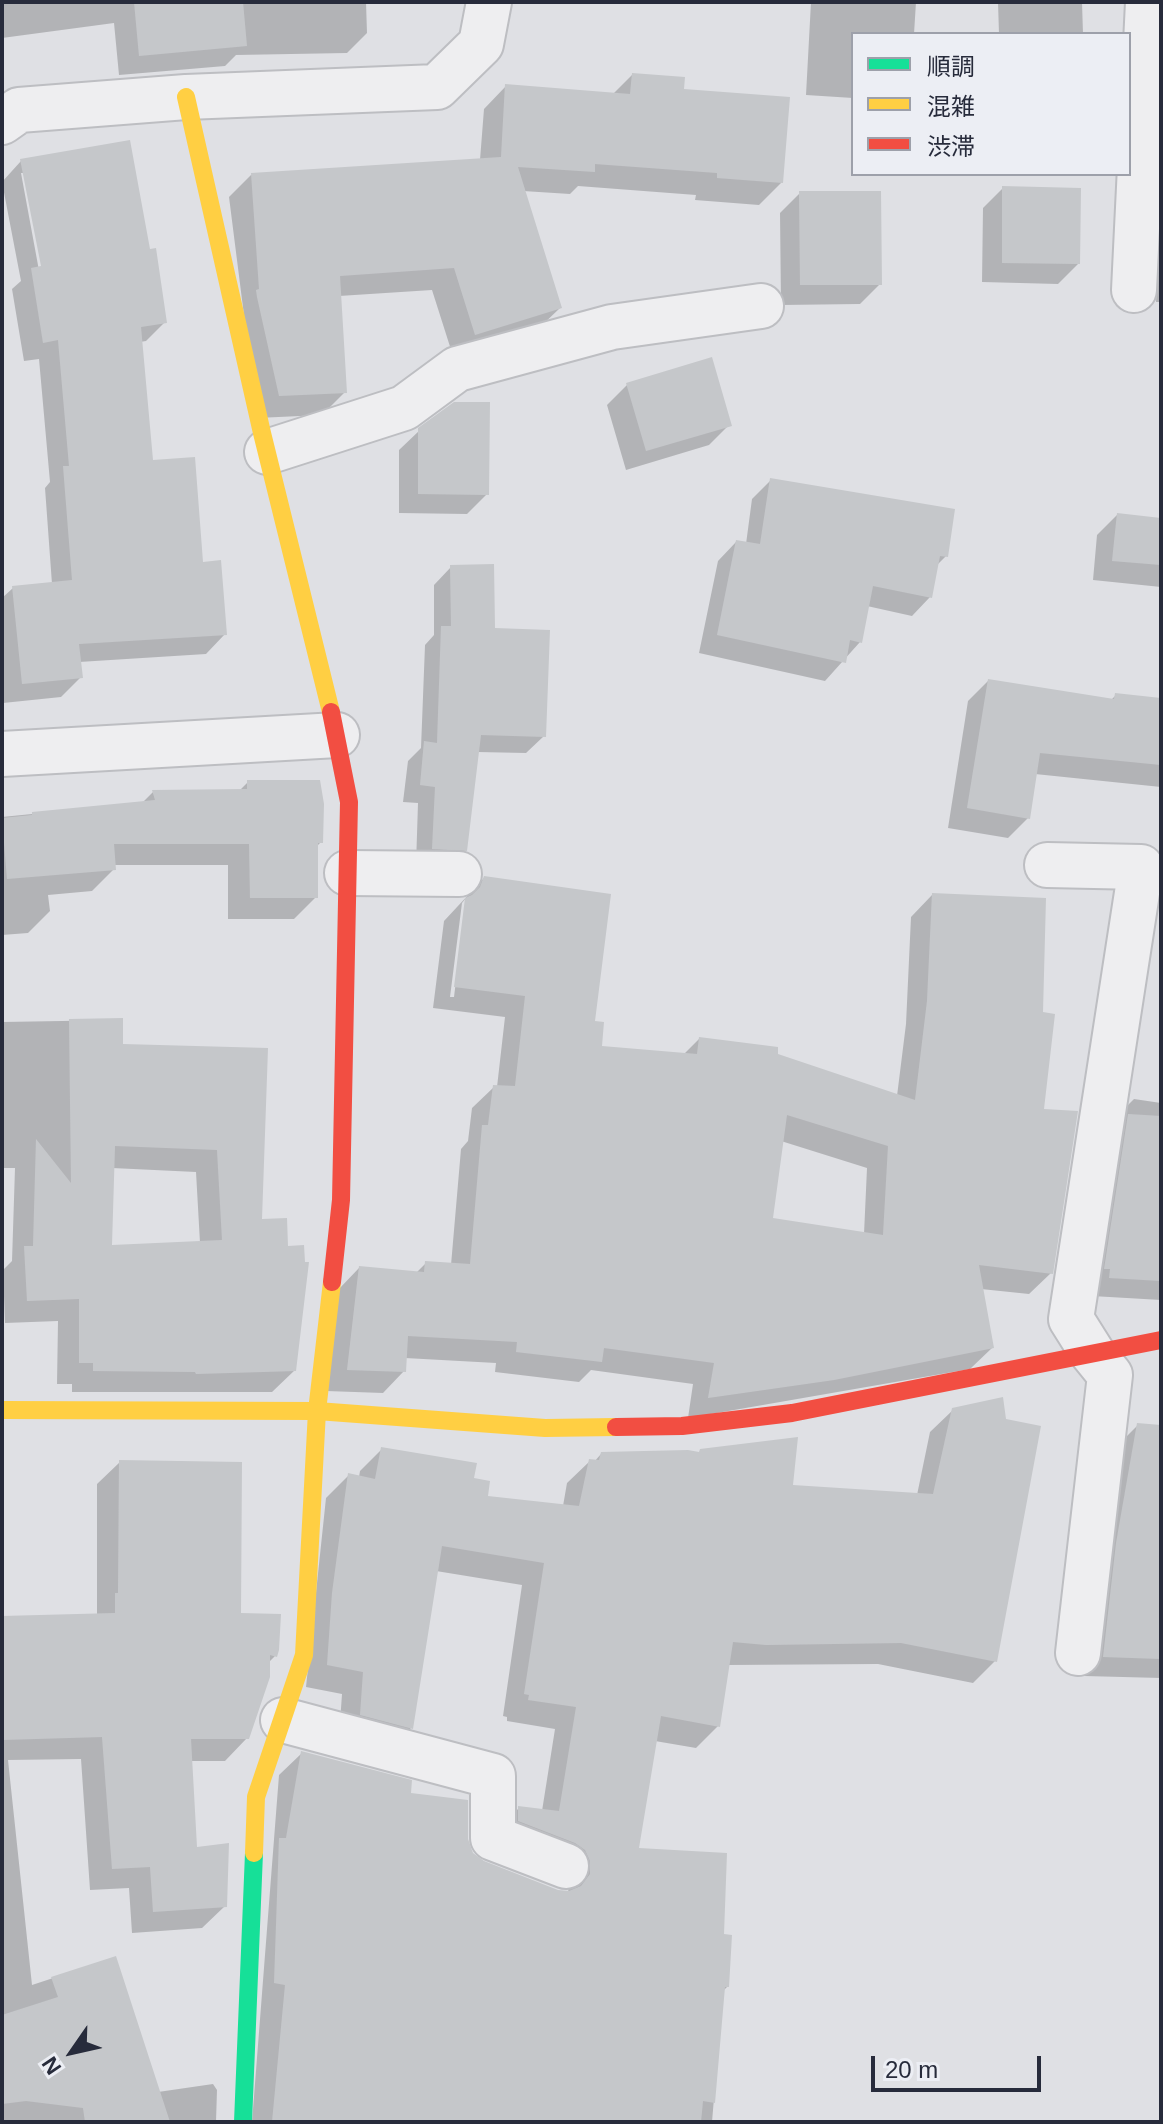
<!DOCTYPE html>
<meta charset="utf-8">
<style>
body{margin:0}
#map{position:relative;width:1163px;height:2124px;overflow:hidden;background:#dfe0e4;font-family:Helvetica,"Noto Sans JP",sans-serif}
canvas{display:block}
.frame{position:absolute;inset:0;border:4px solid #272b3b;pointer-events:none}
.legend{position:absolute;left:851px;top:32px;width:280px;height:144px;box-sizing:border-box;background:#eceef4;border:2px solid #9da0aa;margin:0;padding:10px 14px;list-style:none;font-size:24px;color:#272b3b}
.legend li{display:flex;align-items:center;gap:16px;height:40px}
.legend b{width:40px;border:2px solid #9da0aa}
.north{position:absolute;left:32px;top:2012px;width:80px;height:80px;-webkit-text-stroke:6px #eceef4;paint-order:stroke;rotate:236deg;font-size:22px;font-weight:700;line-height:32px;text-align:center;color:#272b3b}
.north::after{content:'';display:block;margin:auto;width:28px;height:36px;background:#272b3b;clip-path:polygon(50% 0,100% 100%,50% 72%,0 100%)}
.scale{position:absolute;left:871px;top:2056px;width:170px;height:36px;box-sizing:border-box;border:4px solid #272b3b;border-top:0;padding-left:10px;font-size:24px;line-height:28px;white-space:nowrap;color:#272b3b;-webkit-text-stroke:6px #eceef4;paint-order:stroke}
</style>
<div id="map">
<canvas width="1163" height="2124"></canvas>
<div class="frame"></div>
<ul class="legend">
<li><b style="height:10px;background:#16e098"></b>順調</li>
<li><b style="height:10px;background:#ffcf43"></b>混雑</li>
<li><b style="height:10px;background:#f24e42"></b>渋滞</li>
</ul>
<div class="north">N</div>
<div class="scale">20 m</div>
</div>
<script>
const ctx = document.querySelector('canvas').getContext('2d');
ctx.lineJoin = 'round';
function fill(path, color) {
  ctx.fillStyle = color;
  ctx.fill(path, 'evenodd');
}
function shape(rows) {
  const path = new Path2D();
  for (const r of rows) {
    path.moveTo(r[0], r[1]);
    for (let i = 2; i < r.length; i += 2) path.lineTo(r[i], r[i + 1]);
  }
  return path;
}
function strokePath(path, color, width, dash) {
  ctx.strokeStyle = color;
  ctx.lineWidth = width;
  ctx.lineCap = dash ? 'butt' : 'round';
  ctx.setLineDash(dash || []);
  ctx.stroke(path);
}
fill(shape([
 [2,2,366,2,367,33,347,53,236,55,225,66,119,75,114,23,2,38],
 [811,2,916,2,914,34,853,34,853,98,806,95],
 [998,2,1082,2,1083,34,999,34],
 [632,75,682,90,782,182,759,205,695,200,696,195,578,186,570,194,523,191,560,308,537,330,453,356,432,290,339,296,345,392,322,415,257,418,229,197,251,175,480,160,484,109,506,86,613,94],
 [1161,153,1161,302,1156,302,1158,269,1155,268],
 [21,161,148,252,165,322,146,341,140,342,151,462,201,564,225,634,206,654,79,662,81,677,61,697,3,703,2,598,13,588,52,584,45,488,50,482,39,359,24,361,12,289,21,281,2,182],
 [21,173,25,173,44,276,40,276],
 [1003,188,1078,264,1058,284,982,282,983,208],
 [800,193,880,284,860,304,781,305,780,213],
 [627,385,729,425,709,445,626,470,607,405],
 [420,430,487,494,467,514,399,513,399,450],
 [771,480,946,556,936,566,930,597,912,616,867,606,860,642,825,681,699,653,718,561,736,542,746,544,752,499],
 [1117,515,1161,520,1161,587,1093,580,1097,535],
 [451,567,544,736,526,753,477,752,466,850,448,868,416,865,418,803,403,802,408,761,421,748,425,645,434,635,434,585],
 [988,681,1111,700,1116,695,1161,700,1161,787,1035,774,1028,818,1008,838,948,828,968,701],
 [248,782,321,842,316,847,316,897,294,919,228,919,228,865,114,865,114,869,92,891,48,895,50,911,28,933,2,935,2,817,142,803,153,792,239,791],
 [484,878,592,1023,600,1048,684,1054,699,1039,775,1056,897,1096,906,1024,911,917,932,895,1040,1014,1042,1111,1051,1273,1029,1294,981,1289,992,1348,970,1369,688,1418,693,1384,591,1370,579,1382,495,1372,496,1363,405,1358,404,1371,383,1393,326,1391,338,1290,359,1268,416,1273,426,1263,451,1265,461,1149,468,1141,472,1108,494,1087,497,1087,505,1017,433,1008,444,921],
 [466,898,454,997,450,997,462,903],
 [781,1141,867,1168,864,1234,771,1220],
 [121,1020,121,1046,266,1050,260,1221,295,1370,272,1392,72,1392,72,1384,57,1384,58,1321,5,1323,3,1270,12,1261,15,1168,2,1168,2,1022],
 [112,1168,196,1172,200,1243,110,1247],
 [1134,1099,1161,1103,1161,1300,1092,1296,1115,1118],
 [953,1410,995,1661,973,1683,878,1664,728,1665,718,1726,696,1748,655,1741,636,1850,722,1936,727,1987,723,1991,712,2122,252,2122,279,1775,302,1753,409,1795,466,1839,471,1854,483,1863,557,1891,568,1893,569,1884,497,1830,519,1808,542,1811,555,1729,507,1721,507,1717,503,1716,522,1585,436,1571,411,1728,389,1750,339,1737,342,1694,306,1687,326,1498,349,1475,359,1477,360,1471,382,1449,472,1480,486,1497,563,1506,567,1483,590,1461,594,1462,601,1454,791,1486,917,1495,930,1432],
 [1137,1426,1161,1430,1161,1678,1084,1676,1097,1564,1117,1446],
 [120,1462,239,1615,275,1656,268,1663,247,1738,225,1761,190,1761,195,1849,225,1906,202,1928,132,1933,129,1888,90,1890,81,1759,8,1760,32,1985,114,1958,158,2092,213,2084,217,2090,216,2122,2,2122,2,1618,97,1614,97,1484]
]), '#0003');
fill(shape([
 [134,2,243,2,247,46,139,56],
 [632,73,685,77,684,89,790,97,783,183,717,178,717,173,595,164,595,172,518,167,562,308,475,335,454,268,340,276,347,393,279,396,257,297,256,290,259,289,251,173,501,157,505,84,630,94],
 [130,140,150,249,156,248,167,323,141,327,153,460,195,457,203,562,221,560,227,635,79,644,83,678,22,684,12,586,72,580,63,466,69,466,58,340,43,343,31,268,41,266,20,159],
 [1002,186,1081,188,1080,264,1002,263],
 [799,191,881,191,882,285,800,285],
 [712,357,732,426,646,451,626,383],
 [454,402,490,402,489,495,418,494,418,428],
 [770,478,955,509,948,557,940,556,932,598,873,586,862,643,850,640,846,663,717,635,736,540,760,544],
 [1117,513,1161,518,1161,565,1112,561],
 [494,564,495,628,550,630,546,737,481,735,467,851,432,849,435,787,420,785,424,741,437,743,441,626,451,626,450,565],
 [988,679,1114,699,1115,693,1161,698,1161,765,1040,753,1030,819,967,808],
 [247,780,320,780,324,804,323,843,318,843,318,898,250,898,249,844,114,844,116,870,7,879,2,818,32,815,32,812,155,800,152,790,247,789],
 [484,876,611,894,595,1021,604,1022,602,1046,697,1054,699,1037,778,1047,778,1054,915,1100,927,1001,932,893,1046,898,1043,1012,1055,1014,1044,1109,1078,1111,1053,1274,979,1265,994,1348,834,1380,708,1398,714,1363,604,1348,602,1362,516,1352,517,1342,408,1336,406,1372,347,1370,359,1266,424,1272,425,1261,470,1264,482,1125,488,1125,493,1085,515,1086,525,996,454,987,465,898,472,895,480,887],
 [787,1115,888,1146,883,1235,773,1218],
 [123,1018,123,1044,268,1048,262,1219,287,1218,288,1246,304,1245,305,1262,309,1262,296,1371,196,1374,195,1372,93,1371,93,1363,79,1363,79,1299,27,1301,24,1246,33,1246,36,1139,71,1183,69,1019],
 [115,1146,217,1150,222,1240,112,1245],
 [1128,1114,1161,1116,1161,1281,1109,1278,1110,1269,1104,1269],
 [1003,1397,1006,1419,1041,1426,997,1662,901,1643,766,1645,733,1642,720,1727,661,1716,639,1848,727,1853,724,1934,732,1935,729,1987,725,1987,715,2103,703,2101,701,2122,272,2122,285,1985,274,1983,279,1838,286,1838,301,1751,412,1780,411,1793,468,1800,468,1839,473,1853,484,1861,558,1890,569,1891,581,1886,590,1874,590,1861,585,1850,575,1843,518,1821,518,1806,559,1811,576,1707,528,1700,529,1695,524,1694,544,1563,442,1546,413,1729,360,1715,363,1672,327,1665,332,1593,348,1473,375,1479,381,1447,477,1463,474,1478,490,1481,488,1496,579,1506,589,1459,599,1460,601,1452,688,1450,699,1452,700,1449,798,1437,793,1485,933,1494,952,1408],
 [1137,1423,1161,1425,1161,1659,1103,1657,1116,1543],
 [119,1460,242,1462,241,1613,281,1614,279,1650,277,1657,270,1655,270,1677,249,1739,191,1739,197,1847,229,1843,227,1907,153,1912,150,1867,112,1869,102,1737,2,1740,2,1616,115,1613,115,1593,118,1593],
 [116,1956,170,2122,85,2122,83,2108,26,2101,2,2104,2,2015,58,1997,51,1977]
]), '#c5c7ca');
const street = shape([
 [2,122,19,110,186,97,437,87,481,44,489,2],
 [1134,290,1148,2],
 [267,452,404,408,457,369,612,327,761,306],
 [2,754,337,735],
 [1047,865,1141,867,1071,1319,1093,1354,1110,1375,1078,1653],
 [347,873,459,874],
 [283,1720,493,1776,493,1838,566,1866]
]);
strokePath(street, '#bdbec2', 48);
strokePath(street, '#eeeef0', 44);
strokePath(shape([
 [243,2122,254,1853]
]), '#16e098', 18);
strokePath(shape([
 [186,97,262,433,331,712],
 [2,1410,317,1411,545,1428,616,1427],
 [254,1853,256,1797,304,1655,317,1411,332,1282]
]), '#ffcf43', 18);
strokePath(shape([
 [331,712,349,802,341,1200,332,1282],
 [616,1427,682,1426,792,1413,1161,1340]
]), '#f24e42', 18);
</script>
